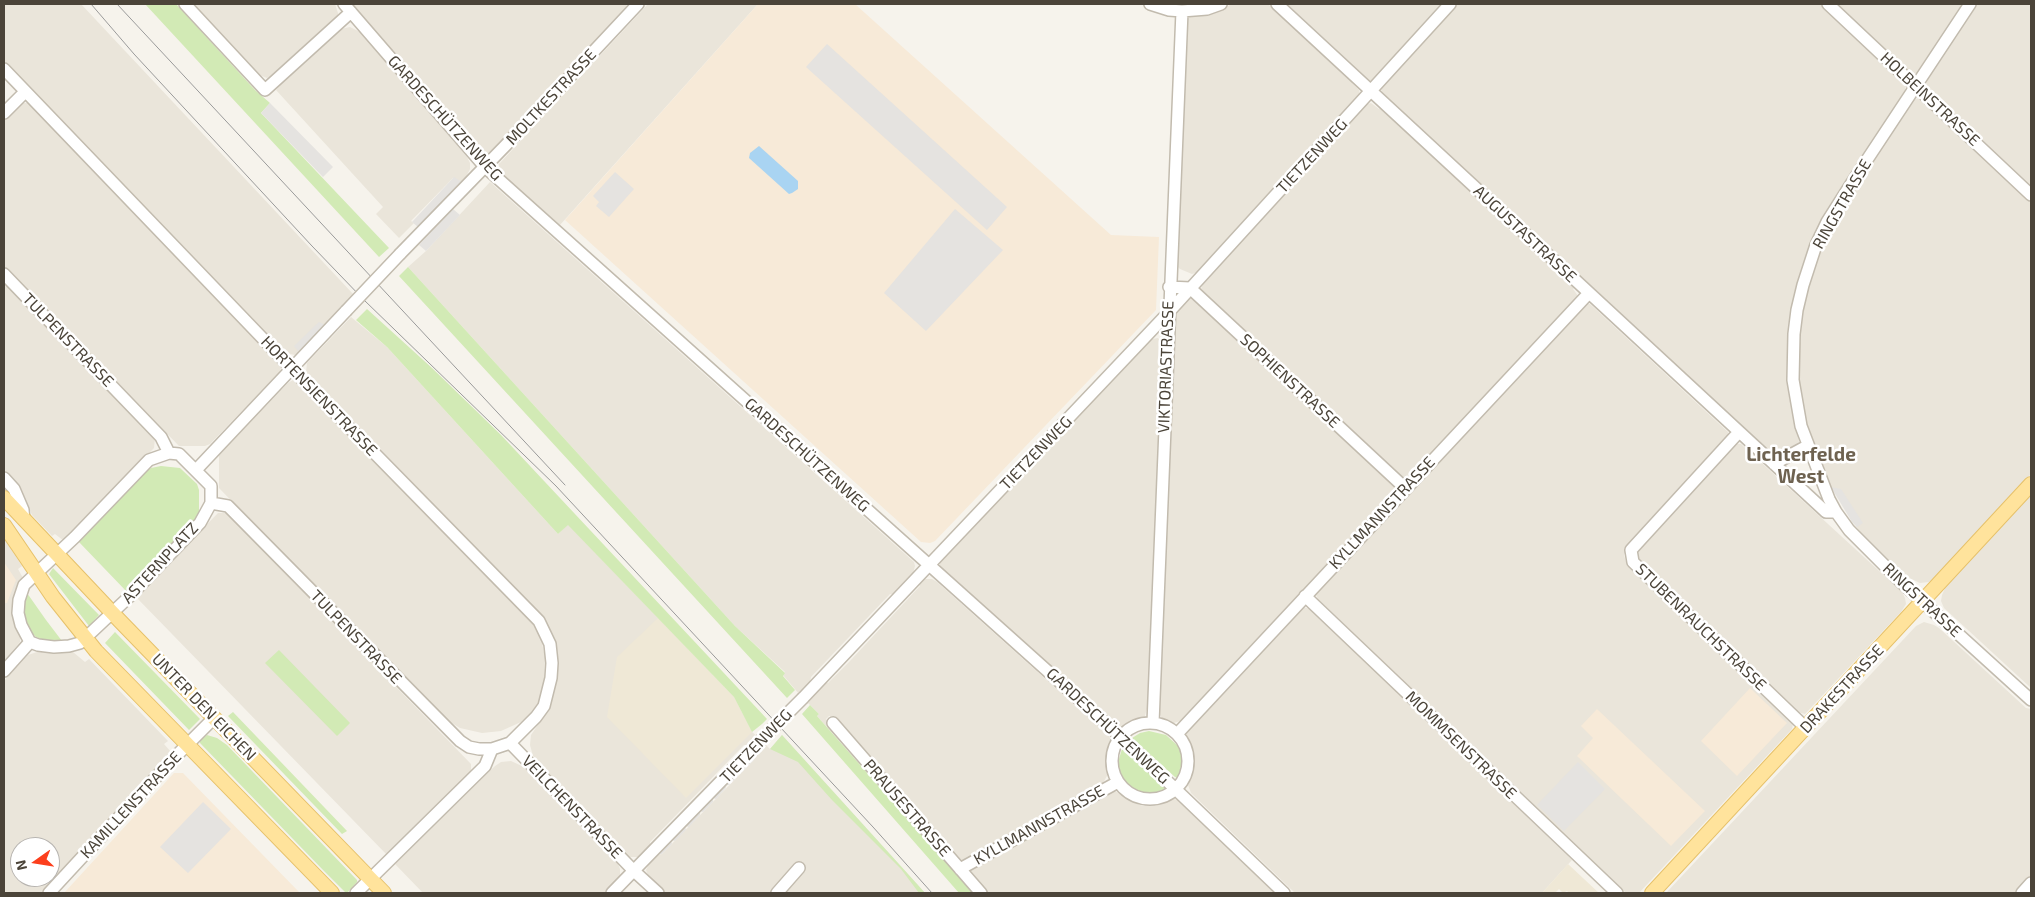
<!DOCTYPE html>
<meta charset="utf-8">
<style>
body{margin:0}
#map{position:relative;width:2035px;height:897px;overflow:hidden;background:#f6f3ec;font-family:"Exo 2",sans-serif}
canvas{display:block}
.frame{position:absolute;inset:0;border:5px solid #4b4439;pointer-events:none}
.north{position:absolute;left:10px;top:837px;width:50px;height:50px;box-sizing:border-box;background:#fff;border:1px solid #b7b4b0;border-radius:50%;rotate:257deg;font-size:14px;font-weight:700;line-height:20px;text-align:center;color:#4b4439}
.north::after{content:'';display:block;margin:auto;width:18px;height:22px;background:#fc3f1d;clip-path:polygon(50% 0,100% 100%,50% 72%,0 100%)}
</style>
<div id="map">
<canvas width="2035" height="897"></canvas>
<div class="frame"></div>
<div class="north">N</div>
</div>
<script>
const ctx = document.querySelector('canvas').getContext('2d');
ctx.lineJoin = 'round';
function fill(path, color) {
  ctx.fillStyle = color;
  ctx.fill(path, 'evenodd');
}
function shape(rows) {
  const path = new Path2D();
  for (const r of rows) {
    if (r.length === 3) {
      path.moveTo(r[0] + r[2], r[1]);
      path.arc(r[0], r[1], r[2], 0, 2 * Math.PI);
      continue;
    }
    path.moveTo(r[0], r[1]);
    for (let i = 2; i < r.length; i += 2) path.lineTo(r[i], r[i + 1]);
  }
  return path;
}
function strokePath(path, color, width, dash) {
  ctx.strokeStyle = color;
  ctx.lineWidth = width;
  ctx.lineCap = dash ? 'butt' : 'round';
  ctx.setLineDash(dash || []);
  ctx.stroke(path);
}
function drawText(font, color, halo, rows, align = 'center') {
  ctx.font = font + ' "Exo 2",sans-serif';
  ctx.lineWidth = 5;
  ctx.setLineDash([]);
  ctx.textBaseline = 'middle';
  ctx.strokeStyle = halo;
  ctx.fillStyle = color;
  for (const [text, x, y, turn = 0] of rows) {
    ctx.save();
    ctx.translate(x, y);
    ctx.rotate((+turn || 0) * Math.PI / 180);
    ctx.textAlign = isNaN(turn) ? turn : align;
    if (halo) ctx.strokeText(text, 0, 0);
    ctx.fillText(text, 0, 0);
    ctx.restore();
  }
}
fill(shape([
 [4,4,81,4,354,295,299,352,295,355,286,353,4,61],
 [192,4,335,4,338,13,338,16,272,76,267,78,257,74],
 [352,4,627,4,625,10,493,151,487,154,480,151],
 [648,4,758,4,560,225,500,172,499,164],
 [1232,4,1268,4,1353,82,1352,83,1359,90,1360,95,1199,272,1192,274,1180,269,1177,266,1187,21,1190,16,1220,10],
 [1283,4,1443,4,1374,80,1370,81,1361,73,1359,74],
 [1457,4,1820,4,1906,84,1905,91,1824,218,1803,264,1792,303,1787,346,1789,397,1799,441,1798,445,1778,456,1774,456,1585,280,1582,280,1382,93,1381,89,1383,85],
 [1837,4,1963,4,1918,73,1912,74],
 [1978,4,2031,4,2031,187,1927,88,1926,81],
 [350,27,360,32,467,157,470,163,470,169,466,177,462,182,453,178,411,221,414,223,399,238,376,214,383,207,276,90,282,83,341,29],
 [1920,98,2031,203,2031,474,1934,579,1929,582,1920,583,1905,576,1862,535,1831,487,1807,426,1800,390,1799,361,1802,313,1811,277,1822,246,1846,204,1914,99],
 [22,103,29,103,282,366,279,373,210,444,205,446,179,446,4,266,4,121],
 [1371,103,1379,109,1381,107,1575,287,1573,289,1578,296,1407,479,1405,480,1201,289,1203,284,1365,105],
 [490,182,914,562,915,566,913,574,894,595,890,594,811,677,810,683,799,694,783,675,785,672,735,626,408,267,426,251],
 [4,283,155,438,154,448,64,541,55,534,52,536,32,515,21,489,4,469],
 [1192,298,1195,298,1393,484,1396,490,1183,720,1171,724,1164,721,1160,715,1160,703,1158,702,1174,316,1187,300],
 [1585,304,1590,304,1728,432,1728,436,1711,456,1628,545,1624,555,1626,562,1793,724,1792,729,1639,893,1626,893,1318,599,1316,595,1316,592],
 [351,317,387,347,558,534,568,524,734,697,752,732,758,737,749,745,744,745,650,842,650,848,638,857,630,857,625,855,533,756,530,745,531,735,550,707,556,676,554,641,545,620,306,372,307,363],
 [1158,338,1163,345,1148,705,1144,719,1121,728,943,569,940,566,940,561,1152,339],
 [293,380,299,382,536,627,540,634,545,657,544,682,539,703,531,714,521,722,501,731,482,733,460,728,442,717,219,488,219,455,288,383],
 [1736,444,1741,444,1902,592,1905,598,1906,604,1901,612,1805,714,1798,712,1637,559,1638,550],
 [2031,494,2031,688,1944,608,1941,601,1942,595,1947,584],
 [218,513,227,513,471,764,471,773,387,855,136,597],
 [4,538,22,566,18,569,23,578,13,606,20,635,20,642,4,661],
 [925,579,932,579,937,582,1108,735,1112,741,1106,758,1108,774,1102,785,961,861,834,717,829,716,826,719,828,725,975,893,817,716,819,714,806,701,825,681,828,683,849,662,920,586,918,584],
 [1303,607,1310,609,1572,860,1542,893,1295,893,1191,793,1188,785,1193,773,1194,761,1191,747,1186,737,1187,731],
 [1924,622,1934,625,1939,628,2026,708,2031,709,2031,876,2015,893,1666,893,1916,626],
 [37,652,73,652,85,662,89,659,168,741,164,744,171,752,44,893,4,893,4,681,28,655],
 [20,847,50,847,50,877,20,877],
 [782,735,917,884,925,893,665,893,650,880,646,870,650,862,657,855,662,854,754,760,754,755,765,744,770,749],
 [511,761,524,767,618,864,620,869,620,876,605,893,423,893,395,864,495,766,501,762],
 [1112,791,1117,792,1132,802,1143,806,1155,806,1174,799,1178,800,1276,893,986,893,970,874,972,869]
]), '#eae5da');
fill(shape([
 [758,4,855,4,1111,235,1159,237,1156,310,935,541,930,543,921,542,565,220],
 [4,562,16,580,7,603,4,603],
 [1750,688,1787,723,1737,776,1701,741],
 [1597,709,1705,811,1671,846,1577,756,1593,738,1581,726],
 [174,773,183,773,300,893,64,893]
]), '#f7ead8');
fill(shape([
 [658,618,734,697,752,732,686,798,607,717,617,657],
 [1568,864,1599,893,1569,893,1567,891,1563,893,1559,889,1555,893,1542,893]
]), '#efe8d6');
fill(shape([
 [145,4,176,4,255,90,270,103,261,113,389,248,379,257],
 [408,267,735,626,785,673,783,676,795,690,787,698,399,276],
 [367,309,432,368,501,435,767,719,762,724,752,732,734,697,568,525,558,534,387,347,356,320],
 [161,466,180,468,197,484,199,490,199,513,195,521,127,592,78,541,143,474,151,468],
 [53,568,99,615,89,626,49,574],
 [27,593,46,620,62,641,43,640,36,637,29,630,23,611],
 [115,632,200,719,189,730,105,643],
 [279,650,350,723,337,736,265,663],
 [810,705,819,714,817,716,973,893,959,893,802,714],
 [233,712,347,831,342,834,228,716],
 [1149,731,1166,735,1178,746,1183,758,1178,778,1175,777,1132,738,1140,733],
 [207,735,217,738,227,745,357,880,357,882,348,892,345,892,324,871,200,743,200,741],
 [782,735,917,884,925,893,919,893,901,869,832,800,798,762,770,749],
 [1124,748,1167,789,1167,790,1152,795,1145,795,1127,786,1121,777,1119,767,1119,759,1122,749]
]), '#d2eab5');
fill(shape([
 [827,44,1007,207,987,230,806,67],
 [270,103,333,167,323,177,261,113],
 [615,172,634,189,609,217,596,206,599,202,593,196],
 [454,177,462,182,418,227,412,222],
 [453,209,460,215,426,251,419,245],
 [955,209,1003,250,926,331,884,293],
 [319,322,325,325,299,352,294,346],
 [1831,487,1841,489,1863,523,1857,527,1852,522],
 [754,755,754,760,741,773,738,772,738,776,729,785,725,785,726,788,716,799,713,798,713,802,703,812,700,811,700,815,689,827,685,826,686,830,675,841,671,840,672,844,662,854,657,855],
 [1578,762,1605,789,1564,831,1537,805],
 [203,802,231,829,188,873,160,847]
]), '#e5e3e0');
fill(shape([
 [759,146,798,181,798,189,792,193,789,194,749,158,750,153]
]), '#a9d4f2');
const minor = shape([
 [185,4,265,90,351,12],
 [344,4,485,167,1120,736,1284,893],
 [1150,4,1169,10,1182,11,1207,9,1221,4],
 [1277,4,1826,512,1836,512],
 [1828,4,2031,195],
 [1970,4,1851,184,1827,222,1816,245,1803,285,1797,310,1794,334,1793,380,1801,426,1829,499,1836,512,1849,530,1901,582,2031,700],
 [4,69,292,369,539,621,550,644,552,663,551,678,544,706,536,717,510,743,492,749,479,749,469,747,460,741,228,506,211,503],
 [4,113,25,92],
 [400,254,506,145,638,4],
 [4,274,161,437,169,453],
 [1169,287,1190,288,1405,488],
 [1739,432,1631,550,1633,562,1806,728],
 [169,453,179,454,211,486,211,503,200,523,130,596,80,643,69,646,54,647,38,645,30,642,21,625,18,613,19,600,24,585,75,537,149,460,169,453],
 [1774,464,1807,446],
 [196,470,346,311],
 [4,478,14,489,23,510,24,520],
 [1305,596,1617,893],
 [4,671,30,642],
 [803,698,1168,313,1450,4],
 [1150,761,38],
 [833,723,981,893],
 [1153,723,1182,11],
 [1177,734,1589,293],
 [510,743,634,871,658,893],
 [960,869,1118,782],
 [49,893,171,761,214,718],
 [356,893,485,766,492,749],
 [612,893,761,740],
 [777,893,799,868],
 [2022,893,2031,883]
]);
const major = shape([
 [4,498,120,621,384,893],
 [4,525,53,597,96,651,332,893],
 [1652,893,2031,484]
]);
strokePath(minor, '#c2bbae', 14);
strokePath(major, '#e6c16a', 16);
strokePath(minor, '#fff', 11);
strokePath(major, '#ffe39c', 14);
strokePath(shape([
 [91,4,134,54,312,246,364,300,556,486,873,827,932,893],
 [117,4,565,485]
]), '#9a9a9a', 1);
const minorBridge = shape([
 [346,311,400,254],
 [761,740,803,698]
]);
strokePath(minorBridge, '#c2bbae', 14, []);
strokePath(minorBridge, '#fff', 11);
drawText('16px', '#4b4439', '#fff', [
 ["MOLTKESTRASSE",551,97,-47],
 ["HOLBEINSTRASSE",1930,99,43],
 ["GARDESCHÜTZENWEG",445,118,48],
 ["TIETZENWEG",1312,156,-47],
 ["RINGSTRASSE",1842,204,-60],
 ["AUGUSTASTRASSE",1525,234,43],
 ["TULPENSTRASSE",68,340,46],
 ["VIKTORIASTRASSE",1166,367,-88],
 ["SOPHIENSTRASSE",1290,381,43],
 ["HORTENSIENSTRASSE",319,396,46],
 ["TIETZENWEG",1036,453,-46],
 ["GARDESCHÜTZENWEG",807,455,42],
 ["KYLLMANNSTRASSE",1382,513,-47],
 ["ASTERNPLATZ",160,563,-47],
 ["RINGSTRASSE",1922,600,43],
 ["STUBENRAUCHSTRASSE",1701,627,44],
 ["TULPENSTRASSE",356,637,46],
 ["DRAKESTRASSE",1842,689,-47],
 ["UNTER DEN EICHEN",204,707,46],
 ["GARDESCHÜTZENWEG",1108,726,43],
 ["MOMMSENSTRASSE",1461,745,44],
 ["TIETZENWEG",756,746,-46],
 ["KAMILLENSTRASSE",131,805,-47],
 ["VEILCHENSTRASSE",572,807,46],
 ["PRAUSESTRASSE",907,808,49],
 ["KYLLMANNSTRASSE",1039,825,-29]
]);
drawText('bold 19px', '#6e6250', '#fff', [
 ["Lichterfelde",1801,455],
 ["West",1801,477]
]);
</script>
